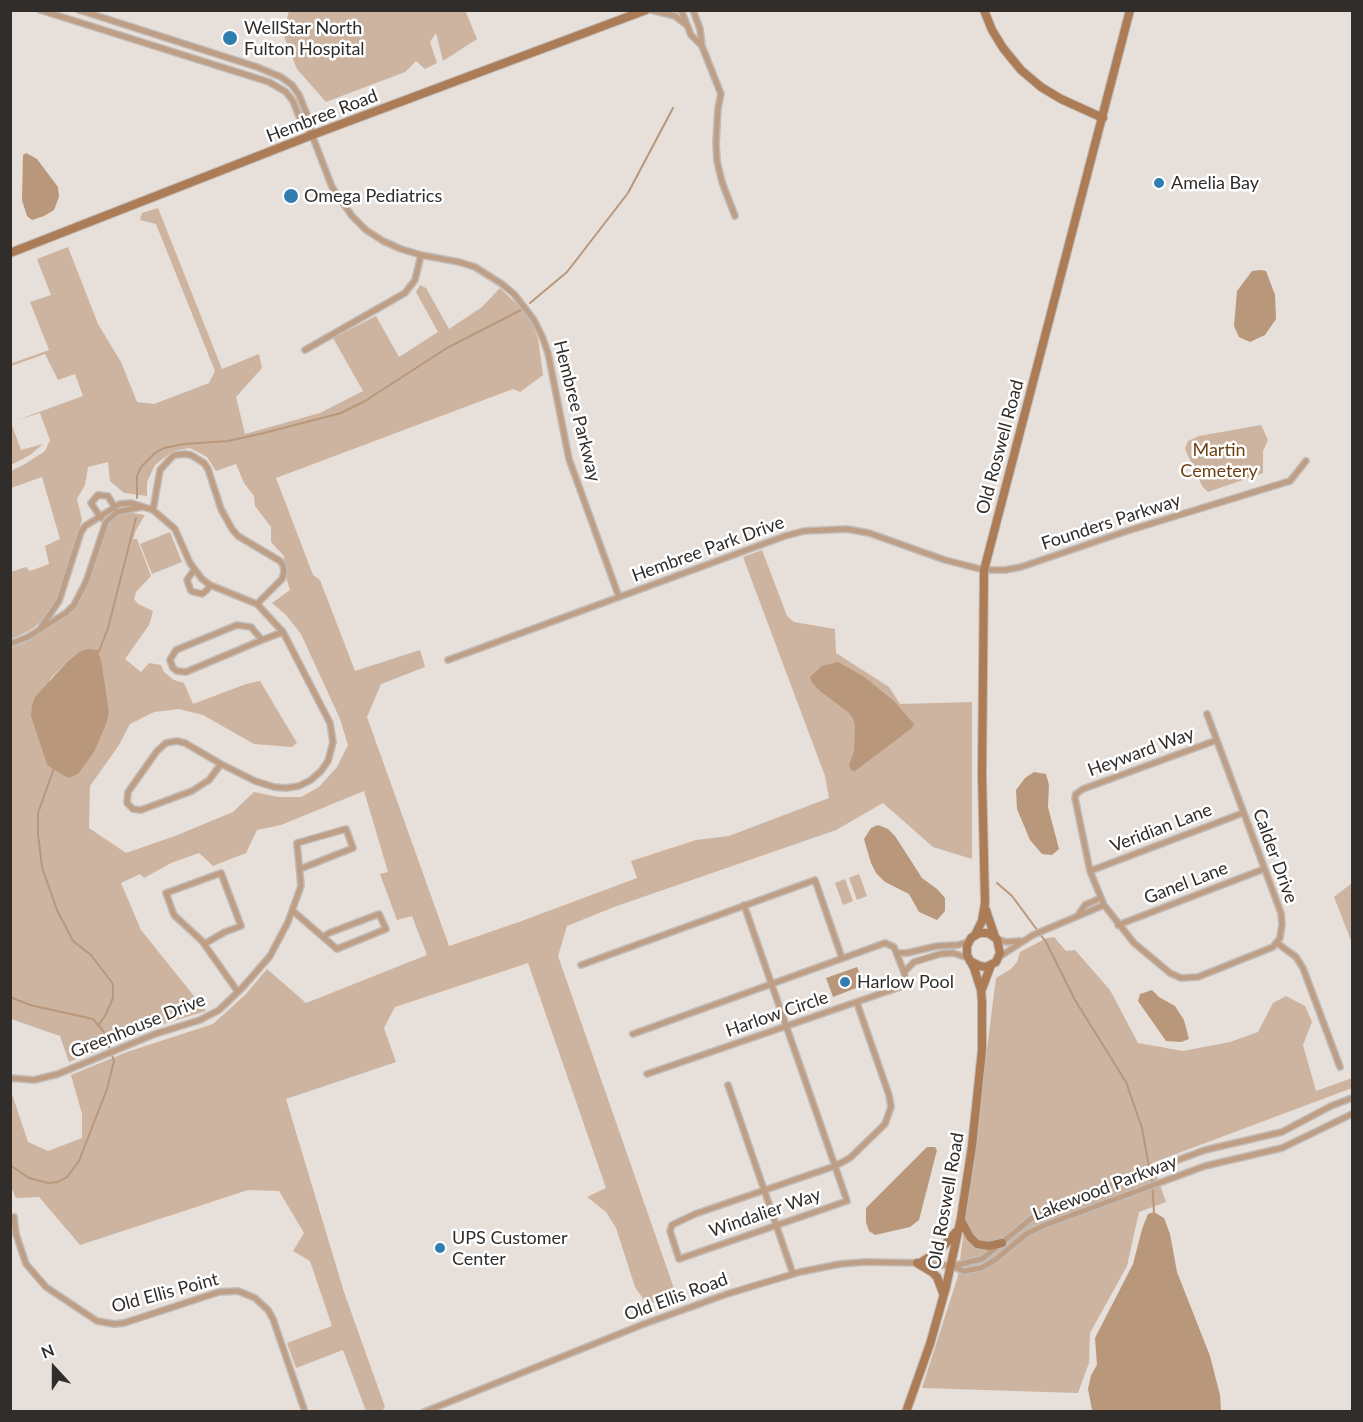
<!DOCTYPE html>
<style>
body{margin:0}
#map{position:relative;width:1363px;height:1422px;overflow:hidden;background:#e7dfd9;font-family:Lato,sans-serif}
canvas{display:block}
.frame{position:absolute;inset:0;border:12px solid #302d2b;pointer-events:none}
.north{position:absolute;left:24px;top:1338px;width:60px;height:60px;-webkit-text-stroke:4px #fff;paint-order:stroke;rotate:339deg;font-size:16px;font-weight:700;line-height:24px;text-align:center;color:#302d2b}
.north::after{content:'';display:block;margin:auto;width:21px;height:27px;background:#302d2b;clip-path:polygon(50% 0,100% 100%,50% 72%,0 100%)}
</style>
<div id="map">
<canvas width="1363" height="1422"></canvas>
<div class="frame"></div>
<div class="north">N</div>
</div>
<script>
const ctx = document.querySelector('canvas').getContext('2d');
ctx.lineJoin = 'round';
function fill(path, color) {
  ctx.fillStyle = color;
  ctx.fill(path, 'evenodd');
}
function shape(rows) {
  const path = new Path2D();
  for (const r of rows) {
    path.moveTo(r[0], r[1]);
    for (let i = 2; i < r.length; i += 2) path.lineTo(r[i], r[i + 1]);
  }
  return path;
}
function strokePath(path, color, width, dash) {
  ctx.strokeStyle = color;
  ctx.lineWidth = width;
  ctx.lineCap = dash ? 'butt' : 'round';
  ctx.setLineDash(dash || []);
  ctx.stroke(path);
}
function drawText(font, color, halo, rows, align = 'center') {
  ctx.font = font + ' Lato,sans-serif';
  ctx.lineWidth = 5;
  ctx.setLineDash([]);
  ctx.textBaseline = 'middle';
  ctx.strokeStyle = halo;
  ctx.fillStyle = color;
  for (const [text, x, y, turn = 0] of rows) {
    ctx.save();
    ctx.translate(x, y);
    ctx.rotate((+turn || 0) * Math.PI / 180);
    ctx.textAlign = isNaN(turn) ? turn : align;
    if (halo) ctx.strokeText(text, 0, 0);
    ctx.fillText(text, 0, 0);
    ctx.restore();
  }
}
fill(shape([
 [465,10,477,39,443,61,436,33,430,42,437,63,425,69,416,61,405,72,326,102,297,69,283,34,289,11],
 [158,208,222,369,259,354,262,368,236,397,245,434,320,413,363,391,333,338,376,316,399,357,438,332,416,292,420,285,426,288,449,329,482,307,500,288,524,311,532,324,538,338,543,375,520,392,513,389,276,478,313,575,320,580,355,671,420,650,425,667,381,684,367,717,449,946,519,922,637,878,631,861,696,840,729,836,829,798,825,776,743,557,762,550,787,616,794,622,835,629,836,653,889,687,900,704,972,702,972,859,933,847,883,803,836,830,614,907,567,926,558,956,677,1297,658,1304,644,1300,635,1287,616,1228,606,1212,587,1197,606,1188,528,963,395,1007,384,1028,396,1062,286,1099,344,1292,385,1407,382,1411,366,1411,343,1350,296,1368,287,1343,332,1326,310,1261,293,1251,304,1233,279,1191,248,1190,80,1245,39,1197,16,1198,11,1187,11,1091,28,1142,48,1151,82,1138,82,1114,71,1075,127,1052,213,1024,246,994,267,969,306,1003,427,955,412,916,397,920,380,874,388,872,364,791,281,825,257,830,246,853,213,866,199,853,171,863,144,878,140,874,121,883,141,930,206,1011,160,1025,69,1062,60,1036,11,1019,11,648,26,642,51,627,76,604,106,528,117,514,128,512,145,515,136,530,133,539,137,539,151,576,136,592,134,599,138,604,151,610,153,612,149,625,125,659,141,672,149,663,161,665,164,672,174,680,184,683,193,704,246,684,260,681,297,743,292,747,254,744,203,715,179,709,154,712,130,724,119,745,90,786,89,828,126,853,175,836,233,812,254,792,278,797,301,797,319,787,337,767,348,745,340,719,301,634,286,615,272,603,290,590,286,577,284,556,271,542,271,527,255,506,254,496,244,483,236,464,216,471,207,457,190,448,173,451,155,465,147,482,147,496,124,493,110,481,108,462,88,467,85,485,77,499,82,520,56,601,47,615,36,626,27,632,11,639,11,572,26,567,30,571,49,564,45,546,60,539,42,477,11,488,11,471,25,464,45,451,50,440,40,413,17,420,83,396,75,374,58,380,45,354,11,366,10,364,49,350,30,302,51,295,37,259,68,247,98,324,121,362,137,402,154,404,209,383,215,371,156,224,140,220,142,213],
 [98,650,102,664,109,711,47,765,31,717,51,678,67,662,79,652],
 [10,420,21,450,43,444,30,455,11,465],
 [1261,425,1268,440,1263,451,1263,473,1208,492,1202,486,1185,449,1188,441,1199,436],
 [170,532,182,562,152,574,140,544],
 [859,874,867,896,857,900,849,878],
 [845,879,853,901,843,905,835,883],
 [1352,883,1352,943,1334,897],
 [1054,937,1066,951,1075,950,1110,990,1138,1043,1183,1051,1230,1042,1258,1032,1273,1003,1286,996,1305,1006,1312,1022,1303,1045,1316,1091,1352,1078,1352,1088,1152,1163,1166,1202,1139,1212,1127,1266,1090,1333,1089,1363,1078,1393,922,1388,958,1276,996,978,1011,969,1017,962,1020,952,1047,938]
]), '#ccb4a0');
fill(shape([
 [26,153,37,159,58,187,59,197,54,210,44,216,32,220,27,216,22,200,23,155],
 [1260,270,1266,271,1275,295,1276,319,1265,335,1250,342,1239,337,1234,326,1237,291,1252,271],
 [88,649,98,650,102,664,109,711,106,724,94,752,78,774,68,778,47,765,31,717,32,705,35,697,67,662,79,652],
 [838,662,863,676,894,701,914,724,912,728,855,771,851,770,849,765,854,751,855,726,853,718,848,712,820,691,812,683,810,677,822,666],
 [1034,772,1046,774,1049,785,1048,807,1059,849,1052,855,1042,854,1030,840,1017,809,1016,790,1025,778],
 [878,825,888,829,895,836,922,878,937,889,945,898,945,911,937,920,919,912,909,894,885,882,876,873,871,863,864,839,871,828],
 [857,967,864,985,833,997,826,978],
 [1152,990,1159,997,1175,1006,1184,1020,1189,1039,1181,1042,1166,1041,1138,1001,1140,994],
 [927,1147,935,1147,937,1150,919,1220,910,1227,875,1235,869,1231,866,1222,866,1208],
 [1154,1212,1164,1218,1170,1234,1177,1272,1210,1356,1220,1395,1221,1411,1092,1410,1088,1389,1091,1375,1097,1365,1095,1338,1133,1264,1142,1229,1148,1214]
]), '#b9977b');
strokePath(shape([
 [530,303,567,272,628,193,673,108],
 [137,498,137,476,141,467,155,453,164,448,184,444,228,441,264,433,341,413,365,401,447,348,521,310],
 [98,654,108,628,136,518],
 [54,768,38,813,38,834,42,867,57,910,73,941,91,955,113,984,113,998,105,1016,99,1024],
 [997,883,1012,896,1046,942,1075,1000,1126,1082,1142,1128,1147,1156,1152,1180,1154,1212],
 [10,997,30,1005,93,1019,104,1032,114,1061,107,1089,79,1161,67,1177,58,1182,48,1183,29,1178,10,1165]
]), '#b9977b', 2);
const street = shape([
 [40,10,269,82,286,92,293,101,302,124,311,134],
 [79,10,257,67,281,77,292,85,299,95,310,122,312,135,332,187,352,216,366,230,383,241,401,249,421,255,459,262,475,267,502,284,514,294,534,320,542,336,548,353,569,459,619,597],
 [651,10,675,16,685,24],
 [681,10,691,35,702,46],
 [693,10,700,29,702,46,721,94,718,108,716,143,717,161,722,182,735,216],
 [305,350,405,293,415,280,421,255],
 [153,510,160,470,170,459,174,455,185,454,191,455,204,463,208,469,221,509,232,529,238,536,280,561,283,565,284,572,282,579,257,604],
 [101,518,91,503,98,495,108,496,115,508],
 [194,570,187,580,191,591,202,594,207,590,210,585],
 [237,625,251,627,262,640,186,672,177,671,173,668,170,660,176,650,237,625],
 [40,629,59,601,81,532,85,526,120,504,131,503,153,510,175,529,190,563,202,579,210,585,257,604,283,632,330,723,333,742,328,761,321,771,311,780,299,786,286,788,274,787,255,781,221,764],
 [262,640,283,632],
 [10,644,28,637,66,613,74,605,86,582,106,522,117,512,141,507],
 [448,660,785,536,804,531,847,529,869,533,945,560,984,570,1005,570,1021,567,1127,531,1290,481,1306,461],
 [1207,714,1281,913,1282,924,1280,938,1273,947,1198,977,1181,978,1170,973,1134,943,1104,905,1090,871,1075,798,1076,794,1083,789,1217,740],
 [177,741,185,743,221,764,209,780,192,791,141,810,133,809,127,803,128,792,157,751,166,743,177,741],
 [1090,871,1243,813],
 [744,905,835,1166,695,1214,672,1225,670,1231,679,1259,847,1201,835,1166,850,1158,885,1124,891,1107,889,1095,857,1003],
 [293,911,323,937,337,949,386,929,379,914,329,933,323,937],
 [1079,914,1085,905,1101,898],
 [1118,925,1264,869],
 [997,939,1006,942,1020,941],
 [1277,943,1296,957,1303,968,1340,1067],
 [204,944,225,932,241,926,221,873,166,893,174,915,202,941,238,992],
 [897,953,907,953,937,946,958,945,968,942],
 [999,957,1033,935,1104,905],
 [581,965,815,880,842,958],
 [904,972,914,962,940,954,953,953,968,958],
 [633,1034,885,943,894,947,904,972,906,982,900,987,647,1074],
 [10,1078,34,1080,58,1074,155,1034,200,1020,219,1010,243,987,270,956,288,922,301,886,297,843,346,829,353,848,300,869],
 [728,1085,793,1274],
 [14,1217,16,1234,26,1264,46,1287,97,1321,114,1324,124,1323,219,1292,238,1291,255,1298,268,1310,273,1319,305,1412],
 [952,1266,982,1259,1033,1217,1057,1205,1205,1150,1282,1132,1331,1106,1352,1098],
 [424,1412,644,1324,727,1294,800,1272,840,1264,865,1262,923,1263,951,1266,964,1271,981,1268,995,1260,1026,1234,1045,1225,1205,1166,1282,1148,1352,1114]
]);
const secondary = shape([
 [984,10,992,30,1003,48,1021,70,1041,87,1061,99,1103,118],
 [10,253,312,135,646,10],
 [986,910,995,937],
 [975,935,982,921,985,903,982,775,984,570,1130,10],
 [982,989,991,965],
 [961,1220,970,1237,977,1244,989,1246,1002,1243],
 [917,1263,932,1272,937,1277,943,1293],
 [920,1263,940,1250,956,1232],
 [906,1412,930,1344,946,1287,961,1218,972,1146,982,1050,982,1002,981,990,974,968,967,955,967,946,971,938,979,933,988,933,997,939,1000,953,996,962,986,967,980,966,970,961]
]);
strokePath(street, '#c2bbb6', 8);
strokePath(secondary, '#c2bbb6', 10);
strokePath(street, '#be9e84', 5);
strokePath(secondary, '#ab7c55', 8);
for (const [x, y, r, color] of [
 [230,38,8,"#2f7eaf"],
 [1159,183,6,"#2f7eaf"],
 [291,196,8,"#2f7eaf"],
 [845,982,6,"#2f7eaf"],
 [440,1248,6,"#2f7eaf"]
]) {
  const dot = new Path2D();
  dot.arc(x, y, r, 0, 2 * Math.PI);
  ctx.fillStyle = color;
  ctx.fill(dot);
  strokePath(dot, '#fff', 2);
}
drawText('18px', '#302d2b', '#fff', [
 ["WellStar North",244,28],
 ["Fulton Hospital",244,49],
 ["Amelia Bay",1171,183],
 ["Omega Pediatrics",304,196],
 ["Harlow Pool",857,982],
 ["UPS Customer",452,1238],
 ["Center",452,1259]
], 'left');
drawText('18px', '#302d2b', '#fff', [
 ["Hembree Road",322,116,-21],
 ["Hembree Parkway",577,411,76],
 ["Old Roswell Road",1000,447,-75],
 ["Founders Parkway",1111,522,-18],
 ["Hembree Park Drive",708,549,-20],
 ["Heyward Way",1141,752,-20],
 ["Veridian Lane",1161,828,-21],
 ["Calder Drive",1275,856,70],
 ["Ganel Lane",1186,883,-21],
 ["Harlow Circle",777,1014,-19],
 ["Greenhouse Drive",138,1026,-22],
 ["Lakewood Parkway",1105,1188,-21],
 ["Old Roswell Road",946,1201,-80],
 ["Windalier Way",765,1213,-19],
 ["Old Ellis Point",165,1293,-15],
 ["Old Ellis Road",676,1297,-20]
]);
drawText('18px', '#6e4012', '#fff', [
 ["Martin",1219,450],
 ["Cemetery",1219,471]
]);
</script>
